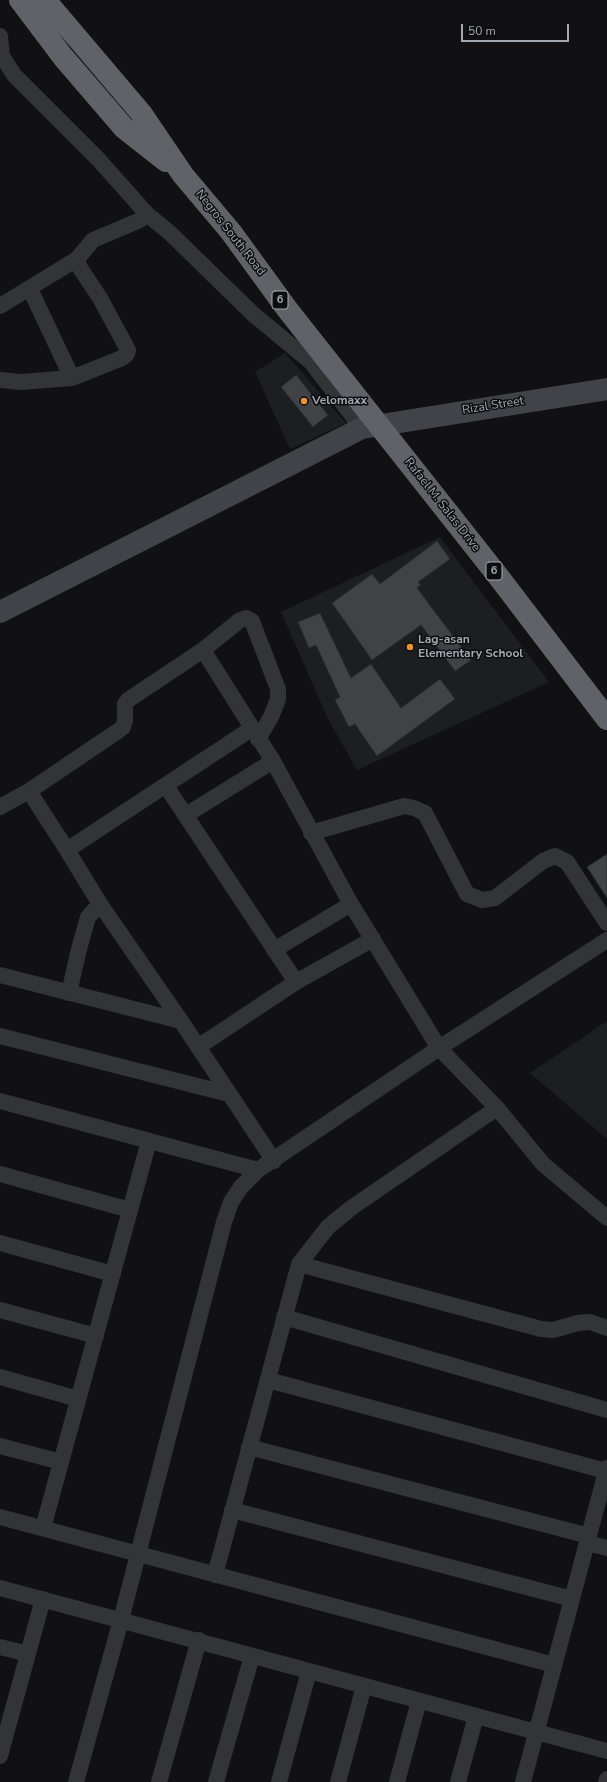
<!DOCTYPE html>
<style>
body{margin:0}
#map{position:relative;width:607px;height:1782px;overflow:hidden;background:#111113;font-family:"Nunito Sans",sans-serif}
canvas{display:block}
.scale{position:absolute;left:461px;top:24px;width:108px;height:18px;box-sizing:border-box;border:2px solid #a3aab3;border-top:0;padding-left:5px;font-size:12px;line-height:14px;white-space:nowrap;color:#a3aab3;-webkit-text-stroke:3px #0c0d0e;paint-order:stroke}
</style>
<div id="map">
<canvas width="607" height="1782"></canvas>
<div class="scale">50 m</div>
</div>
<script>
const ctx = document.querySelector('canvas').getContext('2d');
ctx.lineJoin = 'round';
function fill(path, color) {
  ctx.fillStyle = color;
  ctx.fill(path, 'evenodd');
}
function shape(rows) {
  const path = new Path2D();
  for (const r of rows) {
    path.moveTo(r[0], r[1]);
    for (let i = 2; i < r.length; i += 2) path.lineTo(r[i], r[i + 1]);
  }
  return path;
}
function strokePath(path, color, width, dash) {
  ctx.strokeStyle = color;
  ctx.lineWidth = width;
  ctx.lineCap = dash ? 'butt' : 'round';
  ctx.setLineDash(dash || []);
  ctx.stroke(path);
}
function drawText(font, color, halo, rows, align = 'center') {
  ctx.font = font + ' "Nunito Sans",sans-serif';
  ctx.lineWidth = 3;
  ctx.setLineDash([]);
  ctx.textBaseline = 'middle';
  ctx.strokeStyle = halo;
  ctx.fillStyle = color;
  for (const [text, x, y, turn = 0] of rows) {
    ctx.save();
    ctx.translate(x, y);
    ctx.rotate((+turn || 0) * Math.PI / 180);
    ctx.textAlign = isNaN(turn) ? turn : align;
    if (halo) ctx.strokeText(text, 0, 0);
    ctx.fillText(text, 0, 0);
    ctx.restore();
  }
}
fill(shape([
 [285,353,346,423,290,449,255,372],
 [440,537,549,682,357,770,328,719,281,612],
 [607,1021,607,1139,530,1073]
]), '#1d1e20');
const building = shape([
 [296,375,328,415,313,427,281,387,296,375],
 [437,541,450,559,418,582,421,585,417,588,471,660,455,671,421,625,372,660,332,603,372,574,380,584,437,541],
 [320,613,351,678,371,664,401,708,440,679,455,699,377,756,355,724,349,727,335,700,340,697,316,645,309,648,298,622,320,613],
 [607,854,607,898,587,867,607,854]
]);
fill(building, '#404246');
strokePath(building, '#2b2c2f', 1);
strokePath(shape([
 [0,36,2,56,14,75,98,159,148,215,170,233,253,314,311,362,362,428],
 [77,259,93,240,138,221,148,215],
 [30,289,72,378],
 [0,306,77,259,80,268,100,298,128,350,127,354,122,358,72,378,21,382,0,380],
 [203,650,273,761,351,904,439,1048,497,1108,543,1164,607,1218],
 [166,786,296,982],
 [29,791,67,850,100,904,181,1021,274,1161],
 [0,807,29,791,118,731,123,727,125,721,125,704,128,700,203,650,240,620,246,618,252,621,278,689,278,699,271,717,258,739],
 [186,815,273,761],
 [311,833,404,806,414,808,425,813,467,894,482,900,495,898,543,861,555,856,567,862,607,923],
 [67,850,251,729],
 [274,950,351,904],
 [0,975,181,1021],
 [69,993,79,949,88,917,100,904],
 [0,1036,229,1094],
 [198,1047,296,982,373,939],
 [0,1101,258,1170],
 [0,1174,130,1210],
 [0,1243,113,1274],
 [299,1264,541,1329,553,1330,578,1323,590,1322,607,1328],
 [0,1310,96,1336],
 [284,1317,607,1410],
 [0,1377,78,1399],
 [268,1380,606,1471],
 [0,1446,61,1462],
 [249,1447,589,1536],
 [232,1510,572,1599],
 [0,1517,554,1665],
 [43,1528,149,1141],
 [587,1543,607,1548],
 [215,1575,299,1264,328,1227,351,1208,497,1108],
 [0,1588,607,1751],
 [0,1647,28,1654],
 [0,1756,43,1599],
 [76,1782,121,1620,224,1222,231,1202,241,1187,258,1170,439,1048,607,940],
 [159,1782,199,1640],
 [216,1782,252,1656],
 [279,1782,309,1671],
 [338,1782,364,1686],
 [397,1782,419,1701],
 [458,1782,476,1716],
 [523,1782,607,1468],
 [606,1782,607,1779]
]), '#323438', 16);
strokePath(shape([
 [0,612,362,428,607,389]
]), '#414348', 22);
strokePath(shape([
 [20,0,63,57,124,128,166,161],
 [45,0,141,113,183,175,231,232,287,309,498,576,607,719]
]), '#5f6368', 22);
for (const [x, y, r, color] of [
 [304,401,4,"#ec9430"],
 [410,647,4,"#ec9430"]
]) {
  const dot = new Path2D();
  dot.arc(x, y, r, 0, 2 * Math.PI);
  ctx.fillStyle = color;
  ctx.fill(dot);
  strokePath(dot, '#0c0d0e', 1.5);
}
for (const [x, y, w] of [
 [280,300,16],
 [494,571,16]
]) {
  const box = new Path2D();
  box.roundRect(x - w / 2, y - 9, w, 18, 3);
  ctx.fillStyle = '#0c0d0e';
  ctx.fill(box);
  strokePath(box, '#a3aab3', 1);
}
drawText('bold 11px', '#a3aab3', null, [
 ["6",280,300],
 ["6",494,571]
]);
drawText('12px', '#a3aab3', '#0c0d0e', [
 ["Negros South Road",230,233,52],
 ["Rizal Street",493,406,-9],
 ["Rafael M. Salas Drive",442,505,52]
]);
drawText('bold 12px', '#a3aab3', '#0c0d0e', [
 ["Velomaxx",312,401],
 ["Lag-asan",418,640],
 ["Elementary School",418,654]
], 'left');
</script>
